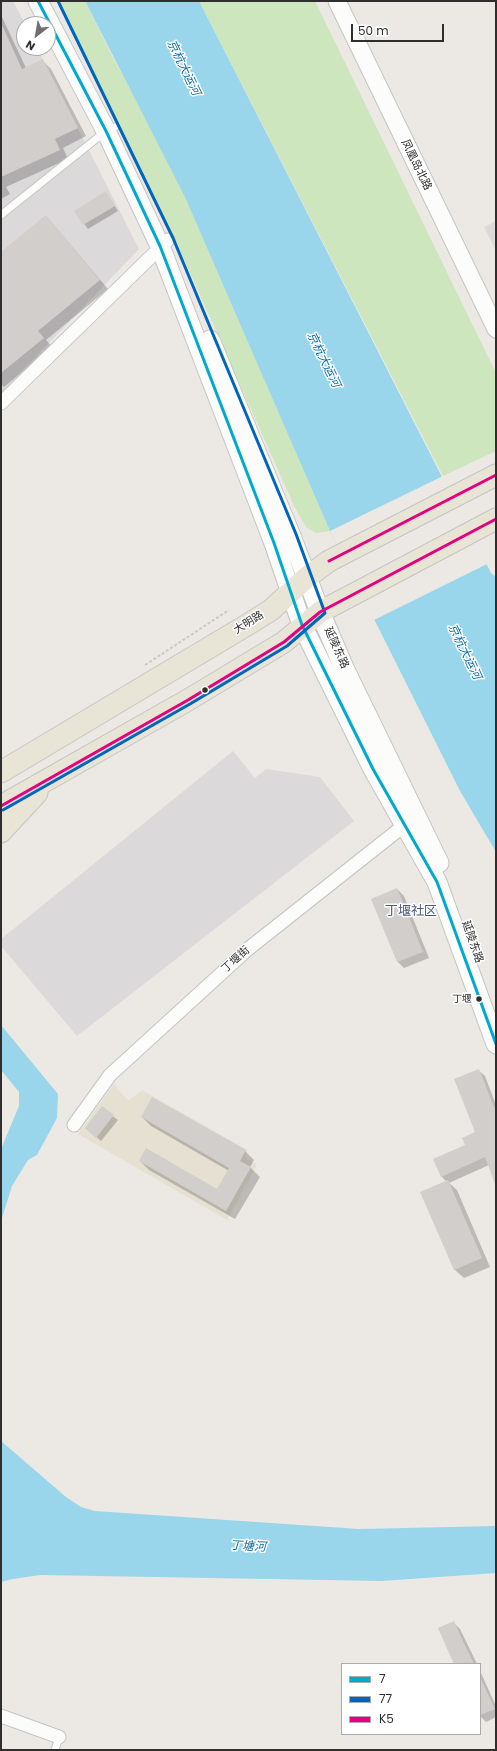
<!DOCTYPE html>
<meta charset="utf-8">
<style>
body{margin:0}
#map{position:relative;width:497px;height:1751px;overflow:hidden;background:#ece8e4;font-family:Poppins,sans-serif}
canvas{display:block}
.frame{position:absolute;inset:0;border:2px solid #2e2e2e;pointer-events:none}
.legend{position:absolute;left:341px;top:1663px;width:140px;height:72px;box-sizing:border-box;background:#fff;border:1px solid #ababab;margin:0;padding:5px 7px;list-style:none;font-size:12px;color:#2e2e2e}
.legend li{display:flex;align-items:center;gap:8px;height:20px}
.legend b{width:20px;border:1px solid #ababab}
.north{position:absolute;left:16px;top:16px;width:40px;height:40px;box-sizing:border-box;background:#fff;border:1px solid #ababab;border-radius:50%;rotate:211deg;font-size:11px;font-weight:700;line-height:16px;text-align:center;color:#2e2e2e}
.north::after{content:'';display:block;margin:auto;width:14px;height:18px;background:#706f6e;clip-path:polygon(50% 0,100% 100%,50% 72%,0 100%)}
.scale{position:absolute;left:351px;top:24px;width:93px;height:18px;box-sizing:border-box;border:2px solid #2e2e2e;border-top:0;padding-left:5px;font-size:12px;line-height:14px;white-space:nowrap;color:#2e2e2e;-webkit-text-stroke:3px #fff;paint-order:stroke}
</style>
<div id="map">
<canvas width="497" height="1751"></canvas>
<div class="frame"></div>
<ul class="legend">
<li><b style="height:5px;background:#00a9ce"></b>7</li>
<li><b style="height:5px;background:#0065bd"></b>77</li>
<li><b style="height:5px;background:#e5007d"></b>K5</li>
</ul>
<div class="north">N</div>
<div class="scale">50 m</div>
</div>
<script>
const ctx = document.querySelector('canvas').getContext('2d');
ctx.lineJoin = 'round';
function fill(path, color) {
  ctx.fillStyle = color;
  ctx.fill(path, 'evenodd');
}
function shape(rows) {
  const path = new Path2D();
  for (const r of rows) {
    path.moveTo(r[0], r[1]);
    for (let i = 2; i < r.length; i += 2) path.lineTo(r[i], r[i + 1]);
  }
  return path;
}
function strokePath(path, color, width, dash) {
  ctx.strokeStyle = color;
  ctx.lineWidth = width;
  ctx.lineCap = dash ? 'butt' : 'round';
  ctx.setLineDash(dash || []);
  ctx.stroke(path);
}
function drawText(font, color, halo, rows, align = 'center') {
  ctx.font = font + ' Poppins,"Noto Sans SC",sans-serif';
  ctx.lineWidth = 3;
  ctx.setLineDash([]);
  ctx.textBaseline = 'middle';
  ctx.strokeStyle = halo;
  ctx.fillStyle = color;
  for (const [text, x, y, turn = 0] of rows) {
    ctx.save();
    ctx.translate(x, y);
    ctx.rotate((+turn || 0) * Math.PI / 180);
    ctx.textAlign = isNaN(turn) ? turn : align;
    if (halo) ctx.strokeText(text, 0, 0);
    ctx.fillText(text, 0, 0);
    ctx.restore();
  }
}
fill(shape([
 [1,1,13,1,25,24,24,48,37,48,139,249,1,393],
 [496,221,496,251,484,227],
 [233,751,255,778,266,769,320,777,354,821,77,1036,1,946,1,939]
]), '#dcd9db');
fill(shape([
 [114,1084,128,1101,142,1090,248,1150,245,1157,257,1165,227,1220,78,1134]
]), '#e6e0d3');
fill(shape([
 [57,1,85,1,111,54,189,199,330,531,316,533,306,527,295,508,180,250],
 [199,1,315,1,496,373,496,451,443,476]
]), '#cee6be');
fill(shape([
 [85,1,199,1,491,573,496,577,496,852,460,791,330,531,185,197],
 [1,1025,58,1094,57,1118,37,1155,28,1160,12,1186,1,1221,1,1149,19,1106,19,1092,1,1070],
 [1,1441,66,1497,81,1507,95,1511,359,1529,496,1526,496,1573,381,1581,40,1575,13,1579,1,1582]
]), '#99d6ec');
fill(shape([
 [443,476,487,564,374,620,330,531]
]), '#ece8e4');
fill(shape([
 [1,15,26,68,42,60,51,69,86,136,63,148,68,159,6,187,10,194,1,199],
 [106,193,118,211,88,229,75,211],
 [46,216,108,289,46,340,52,347,4,387,1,384,1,253],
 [397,889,404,896,429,958,404,968,398,962],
 [478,1070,485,1076,496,1105,496,1181,489,1165,449,1183,457,1190,490,1267,464,1278,455,1270,447,1182,441,1176,477,1133],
 [102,1108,118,1120,101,1141,91,1132],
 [142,1117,245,1151,254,1160,250,1167,260,1177,235,1219,149,1170,140,1161,218,1190,229,1171,151,1126],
 [453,1622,460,1629,477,1664,456,1664],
 [480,1671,496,1706,496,1717,486,1722,480,1716]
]), '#0003');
fill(shape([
 [1,23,22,69,43,59,78,128,55,139,60,150,1,177],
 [106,191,115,206,83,225,74,211],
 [46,215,100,280,38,331,44,338,1,373,1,252],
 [397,888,423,952,397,962,371,899],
 [479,1069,496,1112,495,1184,485,1157,441,1177,433,1159,465,1145,462,1138,475,1132,454,1079],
 [152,1097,246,1150,240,1161,251,1167,226,1211,139,1161,146,1148,217,1189,229,1168,141,1117],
 [102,1106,114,1115,96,1138,85,1128],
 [448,1180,482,1258,454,1270,420,1192],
 [454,1621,462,1639,474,1664,454,1664,438,1628],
 [480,1677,495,1709,480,1715]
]), '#d1cecb');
const service = shape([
 [1,215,106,131,115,127],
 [55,1750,59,1737]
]);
const minor = shape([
 [1,403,168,240],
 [74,1125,110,1075,248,949,411,820],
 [1,1716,59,1737]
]);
const tertiary = shape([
 [337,1,496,329]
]);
const secondary = shape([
 [38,1,106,131,160,246,274,543,302,625,373,769,437,882,496,1044],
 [210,340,291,536,320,612,345,670,439,863]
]);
const primary = shape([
 [1,772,247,625,271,610,306,578,329,561,496,475],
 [1,806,188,700,284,642,320,612,496,519],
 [1,832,37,793]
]);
strokePath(service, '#c5c4c5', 9);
strokePath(minor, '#c5c4c5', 15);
strokePath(tertiary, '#c5c4c5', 19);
strokePath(secondary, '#c5c4c5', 21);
strokePath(primary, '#c6c5c4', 23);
strokePath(shape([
 [145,665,229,610]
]), '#c9c9c8', 2, [3, 2]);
strokePath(service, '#fcfcfb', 7);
strokePath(minor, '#fcfcfb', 13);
strokePath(tertiary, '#fcfcfb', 17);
strokePath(secondary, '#fcfcfb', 19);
strokePath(primary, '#e8e4d6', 21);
strokePath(shape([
 [38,1,106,131,160,246,274,543,302,625,373,769,437,882,496,1044]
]), '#00a9ce', 3);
strokePath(shape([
 [3,810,190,704,287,646,325,613,296,534,173,238,58,1]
]), '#0065bd', 3);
strokePath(shape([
 [329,561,496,475],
 [1,806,188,700,284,642,320,612,496,519]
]), '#e5007d', 3);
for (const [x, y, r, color] of [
 [205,690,3.5,"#2e2e2e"],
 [479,999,3.5,"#2e2e2e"]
]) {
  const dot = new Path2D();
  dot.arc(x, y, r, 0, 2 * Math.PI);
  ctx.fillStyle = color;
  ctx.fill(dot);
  strokePath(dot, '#fff', 1.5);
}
drawText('10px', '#2e2e2e', '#fff', [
 ["丁堰",472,999]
], 'right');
drawText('11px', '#2e2e2e', '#fff', [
 ["凤凰岛北路",416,165,64],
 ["大明路",249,623,-32],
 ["延陵东路",336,648,66],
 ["延陵东路",472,942,71],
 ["丁堰街",236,960,-42]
]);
drawText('italic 12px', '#0d6fa3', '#fff', [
 ["京杭大运河",183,68,64],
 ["京杭大运河",323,360,64],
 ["京杭大运河",464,652,64],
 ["丁塘河",248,1547,3]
]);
drawText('13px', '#4d5680', '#fff', [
 ["丁堰社区",411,912]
]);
</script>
